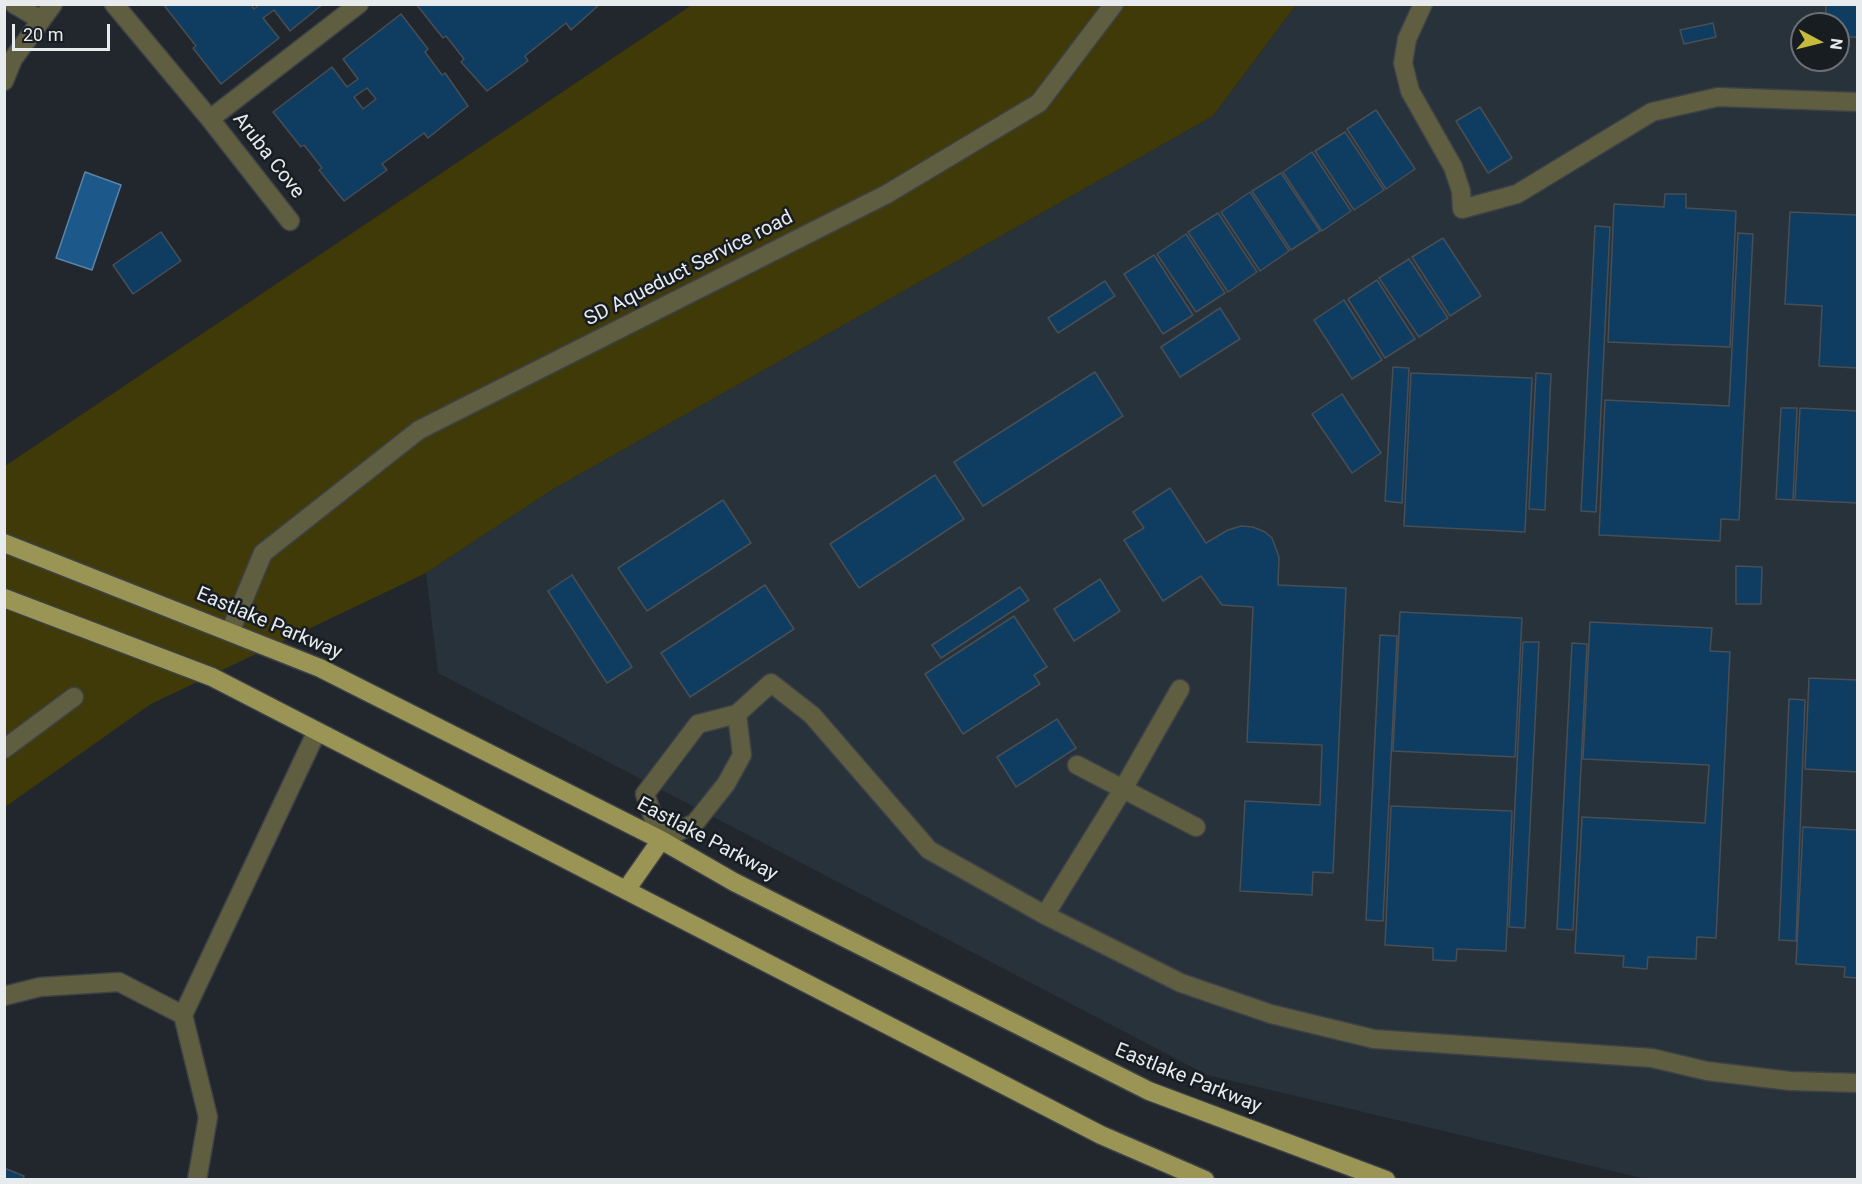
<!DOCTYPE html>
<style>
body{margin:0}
#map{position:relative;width:1862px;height:1184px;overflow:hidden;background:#21272c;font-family:Roboto,sans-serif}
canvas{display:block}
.frame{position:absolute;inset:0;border:6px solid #e7ebee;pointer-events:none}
.north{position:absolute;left:1790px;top:12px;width:60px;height:60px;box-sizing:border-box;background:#181d22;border:2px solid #6b6f74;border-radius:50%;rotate:97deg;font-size:16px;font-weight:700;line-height:24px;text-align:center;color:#e7ebee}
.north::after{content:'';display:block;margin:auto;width:21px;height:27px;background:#c7bb3c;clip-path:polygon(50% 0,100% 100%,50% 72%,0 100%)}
.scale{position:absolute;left:12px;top:24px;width:98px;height:27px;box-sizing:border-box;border:3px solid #e7ebee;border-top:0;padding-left:8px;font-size:18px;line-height:21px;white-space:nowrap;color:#e7ebee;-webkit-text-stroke:4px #181d22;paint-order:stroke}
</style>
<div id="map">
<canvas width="1862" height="1184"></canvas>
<div class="frame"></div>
<div class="north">N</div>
<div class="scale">20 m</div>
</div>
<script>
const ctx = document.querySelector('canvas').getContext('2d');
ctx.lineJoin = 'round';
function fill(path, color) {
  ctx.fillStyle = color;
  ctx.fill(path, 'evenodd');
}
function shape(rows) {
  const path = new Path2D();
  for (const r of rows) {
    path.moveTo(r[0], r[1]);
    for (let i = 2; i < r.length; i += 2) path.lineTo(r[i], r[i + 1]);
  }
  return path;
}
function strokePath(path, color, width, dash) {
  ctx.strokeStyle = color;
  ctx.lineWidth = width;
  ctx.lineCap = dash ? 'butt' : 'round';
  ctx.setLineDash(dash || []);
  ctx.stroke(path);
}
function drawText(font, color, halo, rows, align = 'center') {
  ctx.font = font + ' Roboto,sans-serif';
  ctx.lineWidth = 5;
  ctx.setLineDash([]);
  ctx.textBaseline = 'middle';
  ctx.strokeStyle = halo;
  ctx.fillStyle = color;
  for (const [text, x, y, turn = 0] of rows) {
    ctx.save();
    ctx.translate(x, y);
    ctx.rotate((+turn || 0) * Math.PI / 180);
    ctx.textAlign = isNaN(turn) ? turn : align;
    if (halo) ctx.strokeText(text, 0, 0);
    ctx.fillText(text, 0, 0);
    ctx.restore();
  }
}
fill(shape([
 [1296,5,1857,5,1857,1179,1646,1179,1207,1075,438,673,426,573,550,491,1213,116],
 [1802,24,1838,24,1838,60,1802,60]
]), '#28323b');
fill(shape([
 [692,5,1296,5,1213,116,550,491,426,573,151,704,5,807,5,466]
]), '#3f3a07');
const water = shape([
 [85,172,121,185,92,270,56,258,85,172]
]);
fill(water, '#1d588a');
strokePath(water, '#5a84a8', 1.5);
const building = shape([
 [163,4,251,4,254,9,260,4,323,4,290,31,274,10,263,18,279,38,221,84,193,48,196,46,163,4],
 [416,4,600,4,571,30,566,23,525,56,528,61,487,91,461,62,464,59,446,36,443,38,416,4],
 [1826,4,1858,4,1858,37,1838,37,1838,24,1826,24,1826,4],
 [401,14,428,49,425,52,442,75,445,73,468,106,428,138,424,133,382,164,387,170,344,201,319,170,322,168,304,145,301,147,273,112,332,67,347,87,358,79,343,59,401,14],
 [367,88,376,99,363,109,354,97,367,88],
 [1713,23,1716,37,1684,44,1680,30,1713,23],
 [1480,107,1512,158,1488,173,1456,121,1480,107],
 [1376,110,1415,169,1386,189,1347,129,1376,110],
 [1345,132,1384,190,1354,210,1315,151,1345,132],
 [1312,152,1351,211,1322,231,1283,172,1312,152],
 [1281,173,1320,231,1291,250,1252,191,1281,173],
 [1250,192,1289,251,1260,271,1221,212,1250,192],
 [1665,194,1686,194,1686,208,1736,211,1730,347,1608,342,1614,204,1664,207,1665,194],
 [1790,212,1858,215,1858,368,1819,366,1822,306,1785,304,1790,212],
 [1218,213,1257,272,1228,292,1188,232,1218,213],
 [1595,226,1610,227,1596,512,1581,511,1595,226],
 [161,232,181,261,133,294,113,265,161,232],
 [1738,233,1753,234,1739,520,1721,519,1720,541,1599,535,1605,400,1729,406,1738,233],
 [1186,234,1225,293,1196,312,1157,254,1186,234],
 [1443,238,1481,296,1450,316,1412,257,1443,238],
 [1154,255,1193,315,1163,334,1124,274,1154,255],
 [1409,259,1448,318,1419,337,1379,278,1409,259],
 [1377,280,1415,339,1385,358,1348,299,1377,280],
 [1105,281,1115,296,1058,333,1048,318,1105,281],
 [1344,300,1382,360,1352,379,1314,320,1344,300],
 [1220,308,1240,339,1180,377,1161,347,1220,308],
 [1393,367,1409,368,1402,503,1385,501,1393,367],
 [1095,372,1123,416,983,506,954,462,1095,372],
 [1411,373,1532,378,1525,532,1404,526,1411,373],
 [1536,373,1551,374,1545,510,1529,509,1536,373],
 [1342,394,1381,453,1352,473,1312,414,1342,394],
 [1781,408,1797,408,1793,500,1776,499,1781,408],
 [1800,408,1858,411,1858,503,1795,500,1800,408],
 [935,475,964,519,859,588,830,544,935,475],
 [1170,488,1206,543,1228,530,1241,526,1253,527,1265,532,1272,538,1279,557,1278,585,1346,588,1333,873,1313,872,1312,895,1240,891,1245,801,1320,805,1322,745,1247,742,1253,607,1222,605,1201,576,1163,601,1124,540,1144,528,1133,512,1170,488],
 [723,500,751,543,647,611,618,568,723,500],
 [1736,566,1762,567,1761,604,1736,604,1736,566],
 [572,575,632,667,607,683,548,591,572,575],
 [1100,579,1120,611,1074,641,1054,609,1100,579],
 [765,585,794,629,690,697,661,653,765,585],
 [1020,587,1029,600,941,658,932,645,1020,587],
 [1400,612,1522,618,1515,757,1393,751,1400,612],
 [1014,616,1047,667,1034,675,1040,684,963,734,925,674,1014,616],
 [1590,622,1712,628,1710,651,1730,652,1716,938,1697,937,1696,959,1648,957,1647,969,1623,967,1624,956,1575,953,1582,817,1705,823,1709,765,1583,759,1590,622],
 [1380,635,1397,636,1383,921,1366,920,1380,635],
 [1523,642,1539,642,1525,928,1509,927,1523,642],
 [1572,643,1587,644,1573,930,1557,929,1572,643],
 [1809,678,1858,680,1858,772,1805,769,1809,678],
 [1789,699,1805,700,1796,941,1779,940,1789,699],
 [1057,719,1076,748,1016,787,997,757,1057,719],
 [1391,806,1512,811,1506,951,1457,949,1456,961,1433,960,1433,948,1385,945,1391,806],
 [1803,827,1858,830,1858,978,1844,977,1845,967,1796,964,1803,827],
 [4,1168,24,1176,23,1180,4,1180,4,1168]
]);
fill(building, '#0f3d62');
strokePath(building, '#484e54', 1.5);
const lane = shape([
 [14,4,41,20],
 [1423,4,1407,39,1403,63,1410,91,1453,167,1461,191,1462,209,1517,194,1652,112,1718,97,1858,102],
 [230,632,263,553,419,430,887,194,1039,103,1114,4],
 [737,714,742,755,726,784,695,823,661,840,645,794,698,724,737,714,771,683,812,715,929,850,1045,915,1181,983,1271,1014,1374,1039,1652,1058,1707,1071,1790,1081,1858,1083],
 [4,749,74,697],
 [1077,765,1196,827],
 [1045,915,1123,789,1180,689],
 [4,996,40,987,119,982,183,1015],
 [197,1180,208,1117,183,1015,317,731]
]);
const street = shape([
 [114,4,210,119,290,221],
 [4,81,13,59,53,4],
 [210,119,359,4]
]);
const primary = shape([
 [4,543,320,668,661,840,734,882,1149,1091,1386,1180],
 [4,598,212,677,1101,1135,1205,1180],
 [626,890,661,840]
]);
strokePath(lane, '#3d4247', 21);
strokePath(street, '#3d4247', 21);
strokePath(primary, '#3d4247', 21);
strokePath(lane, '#605e40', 18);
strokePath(street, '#605e40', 18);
strokePath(primary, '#9b9555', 18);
drawText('20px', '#e7ebee', '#181d22', [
 ["Aruba Cove",268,156,52],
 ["SD Aqueduct Service road",689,269,-27],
 ["Eastlake Parkway",269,624,23],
 ["Eastlake Parkway",707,840,28],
 ["Eastlake Parkway",1188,1079,22]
]);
</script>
